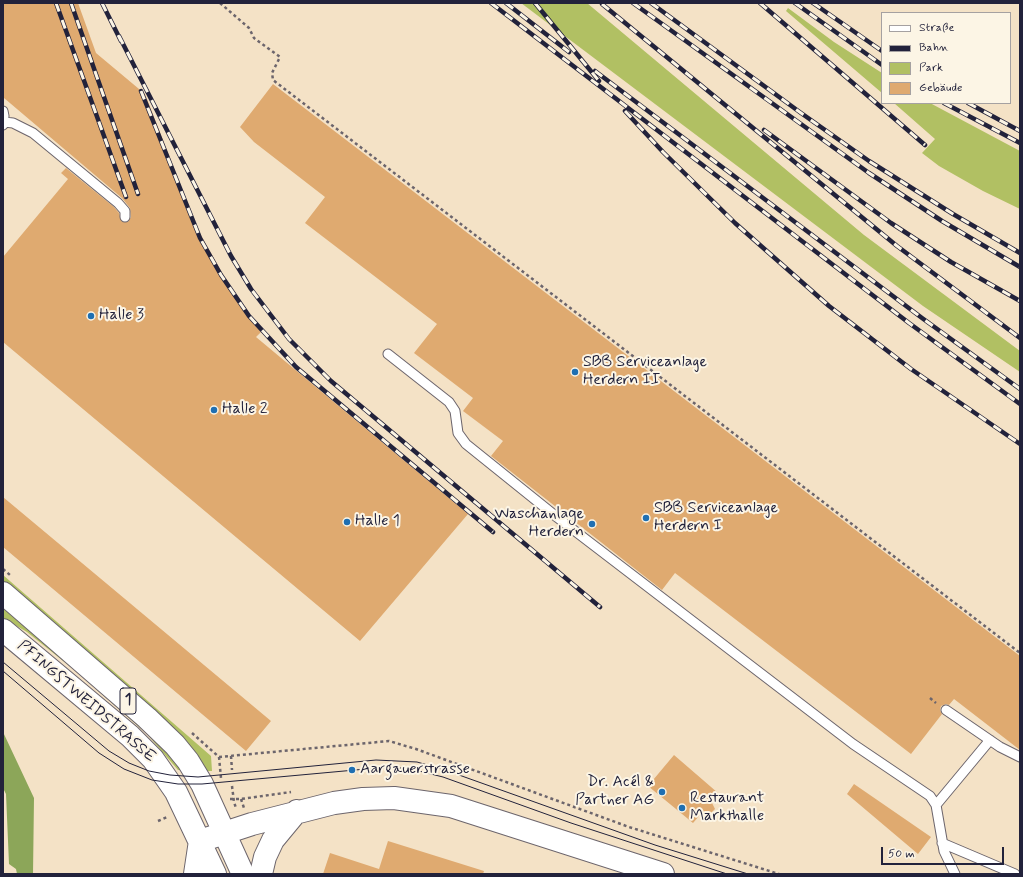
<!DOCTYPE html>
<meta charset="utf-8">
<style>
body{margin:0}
#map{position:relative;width:1023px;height:877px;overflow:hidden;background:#f4e2c6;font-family:Mynerve,sans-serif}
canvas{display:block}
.frame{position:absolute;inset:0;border:4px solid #22223b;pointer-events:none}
.legend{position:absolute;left:881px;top:12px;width:130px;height:92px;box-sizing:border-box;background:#fcf5e5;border:1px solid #a5a1a1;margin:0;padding:5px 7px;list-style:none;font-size:12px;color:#22223b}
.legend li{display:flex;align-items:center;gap:8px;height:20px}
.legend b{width:20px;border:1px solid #a5a1a1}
.scale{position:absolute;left:881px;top:847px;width:123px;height:18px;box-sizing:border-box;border:2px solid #22223b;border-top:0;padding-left:5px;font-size:12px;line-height:14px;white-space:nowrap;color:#22223b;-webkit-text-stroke:3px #fcf5e5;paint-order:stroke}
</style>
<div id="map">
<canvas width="1023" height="877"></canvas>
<div class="frame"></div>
<ul class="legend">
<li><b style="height:5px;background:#fff"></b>Straße</li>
<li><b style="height:5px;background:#22223b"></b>Bahn</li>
<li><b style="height:11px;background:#b1c063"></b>Park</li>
<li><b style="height:11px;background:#dfaa70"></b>Gebäude</li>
</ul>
<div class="scale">50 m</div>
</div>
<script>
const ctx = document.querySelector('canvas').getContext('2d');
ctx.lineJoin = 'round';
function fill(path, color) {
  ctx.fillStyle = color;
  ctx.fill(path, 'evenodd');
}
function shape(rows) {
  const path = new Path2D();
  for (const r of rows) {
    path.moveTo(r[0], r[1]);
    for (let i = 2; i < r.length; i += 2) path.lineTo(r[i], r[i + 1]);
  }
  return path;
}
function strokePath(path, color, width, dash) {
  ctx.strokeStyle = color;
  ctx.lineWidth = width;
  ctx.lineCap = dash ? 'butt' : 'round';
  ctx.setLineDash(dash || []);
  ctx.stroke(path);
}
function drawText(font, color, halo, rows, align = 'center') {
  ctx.font = font + ' Mynerve,sans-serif';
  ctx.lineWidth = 4;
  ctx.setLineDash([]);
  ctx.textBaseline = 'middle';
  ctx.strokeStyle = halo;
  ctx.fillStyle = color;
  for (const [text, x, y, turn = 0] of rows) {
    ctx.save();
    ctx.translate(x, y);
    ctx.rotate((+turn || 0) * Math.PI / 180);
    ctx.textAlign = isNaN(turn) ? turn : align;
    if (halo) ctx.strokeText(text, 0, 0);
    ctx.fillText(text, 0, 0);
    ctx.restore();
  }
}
fill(shape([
 [521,3,587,3,864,235,1020,351,1020,372,923,306],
 [788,8,834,42,882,73,882,93,786,11],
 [894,103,930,103,1020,151,1020,209,983,191,939,166,922,153,935,139],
 [3,575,211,756,212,771,205,771,3,582],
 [3,604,148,729,184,770,178,770,147,734,77,672,27,632,3,618]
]), '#b1c063');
fill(shape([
 [3,732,34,798,33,874,17,874,16,869,9,864,6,794,3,788]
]), '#8ca659');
fill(shape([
 [3,3,78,3,96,53,145,94,198,230,226,280,261,332,256,337,468,514,360,641,3,342,3,257,68,179,61,173,66,168,114,207,119,213,122,222,128,222,131,217,130,208,122,198,4,98,3,94],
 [273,84,1020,656,1020,750,954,699,949,705,946,704,941,706,940,710,942,714,911,754,675,573,662,590,491,456,503,441,463,411,473,398,414,353,437,324,305,223,325,197,254,142,240,127],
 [3,497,271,721,246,751,3,547],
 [674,755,718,793,711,801,715,809,707,817,700,815,693,823,648,786],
 [854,784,931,837,918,854,847,794],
 [388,841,484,871,483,874,323,874,330,853,379,869]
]), '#dfaa70');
const service = shape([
 [3,111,4,116,3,125],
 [4,122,13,123,33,133,118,203,125,211,125,217],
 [388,354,449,402,455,411,458,433,466,444,558,518,853,744,930,796,936,805,944,851,955,874],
 [946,710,1000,747,1020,757],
 [936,805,990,740],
 [942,843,1015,874]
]);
const tertiary = shape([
 [200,841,252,824,334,803,363,799,394,798,451,806,663,874],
 [261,874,265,857,273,840,297,811]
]);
const primary = shape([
 [3,593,147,718,175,745,188,761,202,784,243,874],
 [3,630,130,736,153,759,176,792,215,874],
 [195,874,200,841]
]);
strokePath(service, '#6c656c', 11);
strokePath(tertiary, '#6c656c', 24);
strokePath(primary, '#6c656c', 24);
strokePath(shape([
 [220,3,249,28,254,38,280,57,272,73,273,80,1020,653],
 [3,569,10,575],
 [930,698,936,703],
 [192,733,219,757,221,778],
 [231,756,232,770],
 [219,757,389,741,416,749,629,827,779,874],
 [232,786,234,802,236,808],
 [230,799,241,799,291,792],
 [241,799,244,808],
 [158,821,167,817]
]), '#6c656c', 2.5, [3, 3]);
strokePath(service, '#fff', 9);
strokePath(tertiary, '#fff', 22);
strokePath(primary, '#fff', 22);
strokePath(shape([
 [3,662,109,751,129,763,149,771,170,775,198,777,376,760,417,762,445,770,655,845,748,874],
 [3,671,99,753,124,769,152,780,178,784,202,784,377,768,407,768,443,777,571,823,727,874]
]), '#22223b', 1);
const rail = shape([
 [56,3,126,197],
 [71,3,138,194],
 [102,3,121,41],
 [491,3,909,323,1020,404],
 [506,3,569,52],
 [535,3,599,81],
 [633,3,869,173,942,221,1020,267],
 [651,3,801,113,869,161,953,214,1020,253],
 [760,3,925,145],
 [795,3,882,65],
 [813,3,882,51],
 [602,4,897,246,1020,338],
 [119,36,231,256,251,289,289,339,331,381,600,607],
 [595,71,922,318,1020,389],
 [141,91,200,238,221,275,249,316,296,367,493,532],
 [944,103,1020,143],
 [968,103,1020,131],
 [625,111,663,152,735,223,829,306,911,369,1020,444],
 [764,130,891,223,951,262,1020,301]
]);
strokePath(rail, '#22223b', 4.5);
strokePath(rail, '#fcf5e5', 3, [9]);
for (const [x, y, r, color] of [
 [91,316,4,"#1f6fb2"],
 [575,372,4,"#1f6fb2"],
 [214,410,4,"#1f6fb2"],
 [646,518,4,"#1f6fb2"],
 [347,522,4,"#1f6fb2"],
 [592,524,4,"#1f6fb2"],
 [352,770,4,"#1f6fb2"],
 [662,792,4,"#1f6fb2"],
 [682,808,4,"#1f6fb2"]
]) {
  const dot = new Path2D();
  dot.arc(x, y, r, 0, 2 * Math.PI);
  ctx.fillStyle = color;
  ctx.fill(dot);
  strokePath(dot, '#fcf5e5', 1.5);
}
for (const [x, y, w] of [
 [128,701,16]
]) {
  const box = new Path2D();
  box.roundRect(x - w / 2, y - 13, w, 26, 3);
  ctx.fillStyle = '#fcf5e5';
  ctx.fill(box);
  strokePath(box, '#22223b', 1);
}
drawText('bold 15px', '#22223b', null, [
 ["1",128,701]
]);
drawText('16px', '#22223b', '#fcf5e5', [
 ["Halle 3",99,316],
 ["SBB Serviceanlage",583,363],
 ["Herdern II",583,381],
 ["Halle 2",222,410],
 ["SBB Serviceanlage",654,509],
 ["Herdern I",654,527],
 ["Waschanlage",584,515,"right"],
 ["Herdern",584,533,"right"],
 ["Halle 1",355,522],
 ["Aargauerstrasse",360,770],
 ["Dr. Acél &",654,783,"right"],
 ["Partner AG",654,801,"right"],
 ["Restaurant",690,799],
 ["Markthalle",690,817]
], 'left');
drawText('16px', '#22223b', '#fcf5e5', [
 ["PFINGSTWEIDSTRASSE",86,702,41]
]);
</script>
